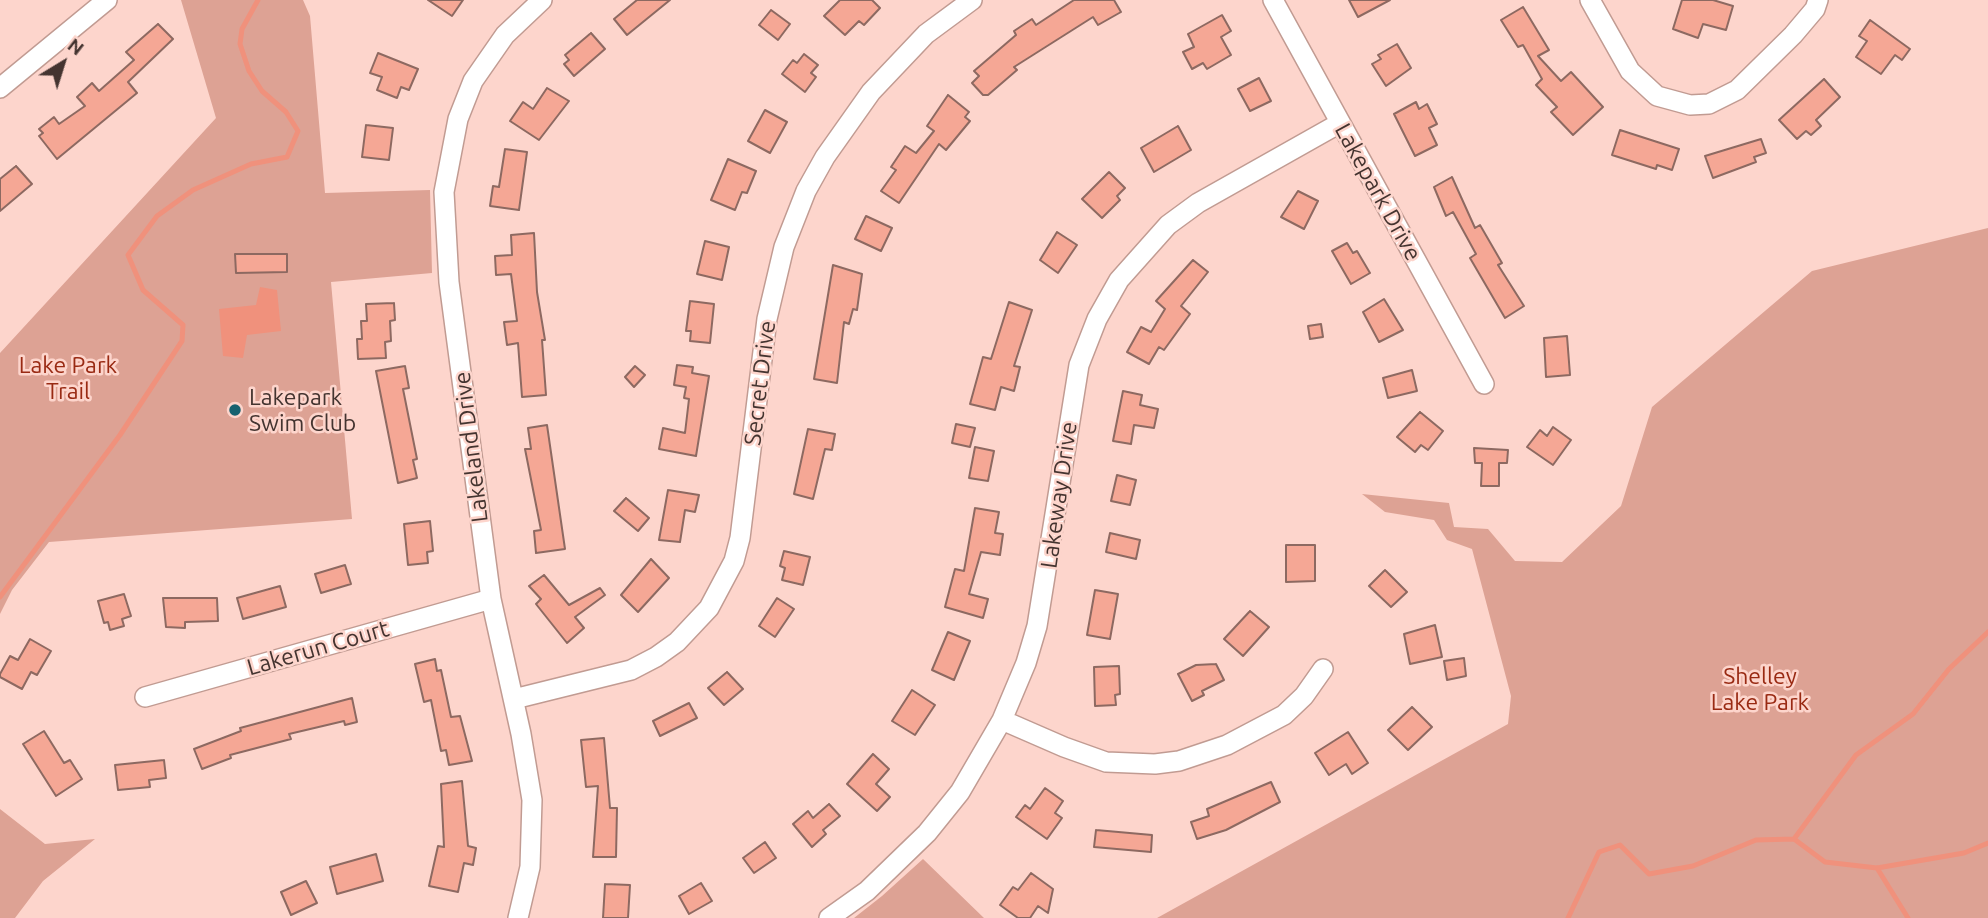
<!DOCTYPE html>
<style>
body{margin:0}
#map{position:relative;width:1988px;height:918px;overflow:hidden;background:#fdd5cc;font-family:Ubuntu,sans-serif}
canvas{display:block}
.north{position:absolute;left:28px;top:28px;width:70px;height:70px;-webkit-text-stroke:5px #fdd5cc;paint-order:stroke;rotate:38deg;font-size:19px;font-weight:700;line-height:28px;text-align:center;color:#443430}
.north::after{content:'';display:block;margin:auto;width:24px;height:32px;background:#443430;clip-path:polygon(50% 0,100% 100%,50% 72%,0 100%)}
</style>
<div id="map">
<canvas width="1988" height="918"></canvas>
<div class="north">N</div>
</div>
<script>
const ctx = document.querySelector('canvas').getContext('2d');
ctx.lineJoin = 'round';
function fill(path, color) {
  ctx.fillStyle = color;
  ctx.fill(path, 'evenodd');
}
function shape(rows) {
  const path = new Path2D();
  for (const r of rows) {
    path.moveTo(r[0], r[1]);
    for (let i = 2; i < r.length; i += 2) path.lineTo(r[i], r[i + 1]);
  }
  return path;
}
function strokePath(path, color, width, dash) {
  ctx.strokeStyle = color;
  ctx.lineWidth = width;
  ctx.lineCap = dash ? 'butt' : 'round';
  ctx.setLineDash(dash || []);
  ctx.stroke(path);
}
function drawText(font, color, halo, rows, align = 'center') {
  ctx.font = font + ' Ubuntu,sans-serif';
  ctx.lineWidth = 5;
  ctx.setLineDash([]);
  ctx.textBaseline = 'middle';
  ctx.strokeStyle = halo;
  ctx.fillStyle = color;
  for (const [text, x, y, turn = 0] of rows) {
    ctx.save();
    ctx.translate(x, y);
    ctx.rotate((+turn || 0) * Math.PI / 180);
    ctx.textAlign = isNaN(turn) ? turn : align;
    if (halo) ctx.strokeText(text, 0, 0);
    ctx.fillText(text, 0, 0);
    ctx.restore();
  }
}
fill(shape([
 [181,0,303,0,310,16,325,193,430,190,432,273,331,282,352,519,49,542,12,590,0,614,0,353,216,118],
 [1988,228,1988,918,1157,918,1508,724,1511,696,1472,549,1447,540,1434,520,1385,512,1362,494,1449,503,1454,527,1488,529,1515,561,1562,562,1621,506,1652,407,1812,271],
 [0,809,45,844,95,839,43,881,15,918,0,918],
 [923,859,984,918,854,918,882,896]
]), '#dda294');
fill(shape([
 [260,287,277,290,281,331,247,335,243,358,223,356,219,309,256,305]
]), '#f0917c');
strokePath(shape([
 [0,597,120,435,182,341,183,325,143,290,128,255,157,216,193,190,251,164,287,157,298,131,286,112,262,91,249,71,240,44,242,29,258,0],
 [1794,839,1856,755,1913,714,1949,669,1988,632],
 [1877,868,1908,918],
 [1568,918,1599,852,1620,845,1649,874,1693,866,1756,840,1794,839,1825,862,1877,868,1964,853,1988,843]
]), '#f0917c', 5);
const building = shape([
 [428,0,463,0,452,16,428,0],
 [637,0,670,0,627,35,614,19,637,0],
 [840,0,872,0,880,8,864,25,859,21,845,35,824,16,840,0],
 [1074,0,1114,0,1121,12,1098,25,1093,17,1014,67,1017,70,988,95,983,95,972,83,979,76,974,71,1016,35,1014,31,1032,19,1036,25,1074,0],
 [1349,0,1390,0,1358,17,1349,0],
 [1682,0,1713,0,1733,6,1726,30,1703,24,1698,38,1673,29,1682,0],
 [1523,7,1549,50,1538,56,1561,81,1571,72,1603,107,1573,135,1551,112,1557,107,1536,85,1542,79,1523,45,1518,47,1501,20,1523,7],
 [771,10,790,24,778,40,759,25,771,10],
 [1222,15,1231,31,1221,37,1231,55,1207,69,1203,63,1192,69,1183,52,1194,47,1188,34,1222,15],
 [1870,20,1910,49,1902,60,1895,55,1881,74,1856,57,1867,41,1859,36,1870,20],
 [158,24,173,39,128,82,137,93,57,159,39,136,43,133,39,129,54,117,59,124,85,106,77,97,92,83,99,91,134,60,126,52,158,24],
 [591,33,605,49,574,76,564,64,569,60,565,55,591,33],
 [1397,44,1411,68,1386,86,1372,64,1381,59,1378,55,1397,44],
 [378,53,418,69,409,90,401,87,397,98,377,90,382,77,370,73,378,53],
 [804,54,818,65,811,73,816,77,805,92,782,74,793,60,797,63,804,54],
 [1259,78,1271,101,1250,111,1238,89,1259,78],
 [1824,79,1840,97,1816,120,1821,126,1811,135,1806,131,1797,139,1779,120,1824,79],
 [547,88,569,101,539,140,510,121,523,102,533,109,547,88],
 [948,95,969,112,965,117,970,121,946,150,939,144,899,203,881,191,896,170,891,167,905,146,916,153,934,131,927,126,948,95],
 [1416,102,1419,109,1427,104,1437,124,1429,128,1437,145,1415,156,1394,114,1416,102],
 [765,110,787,122,770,153,748,141,765,110],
 [366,125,393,128,389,160,362,157,366,125],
 [1178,126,1191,150,1154,172,1141,148,1178,126],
 [1620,130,1679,149,1672,170,1657,165,1656,169,1612,155,1620,130],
 [1761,139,1766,153,1754,157,1756,162,1713,178,1705,156,1761,139],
 [505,149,527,152,519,210,490,206,493,186,499,187,505,149],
 [728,159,756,171,747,193,742,192,735,210,711,200,728,159],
 [16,166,32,184,0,211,0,179,16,166],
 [1109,172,1125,188,1117,196,1120,200,1102,218,1082,199,1109,172],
 [1452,177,1475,228,1480,225,1502,263,1498,265,1524,306,1505,318,1470,258,1476,254,1453,212,1446,216,1434,187,1452,177],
 [1298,191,1318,201,1304,229,1281,217,1298,191],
 [866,216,892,228,881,251,855,239,866,216],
 [1057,232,1077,245,1058,273,1040,260,1057,232],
 [534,233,537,292,545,340,542,340,546,395,522,397,518,343,507,345,504,322,517,321,511,274,496,275,495,256,512,255,511,235,534,233],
 [705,241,729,247,722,280,697,274,705,241],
 [1347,243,1353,253,1357,251,1370,273,1351,284,1332,251,1347,243],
 [235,254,287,254,287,272,236,273,235,254],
 [1193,260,1208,272,1181,306,1190,314,1164,350,1159,347,1149,364,1127,352,1141,327,1151,332,1165,309,1156,301,1193,260],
 [833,265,862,274,857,310,853,309,849,324,844,322,837,383,814,379,833,265],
 [1384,299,1403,330,1379,342,1363,312,1384,299],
 [690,301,714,304,710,343,690,341,691,331,686,331,690,301],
 [1009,302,1032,310,1014,366,1020,367,1014,391,1001,387,995,410,970,404,983,357,991,359,1009,302],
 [394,303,395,320,390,321,391,341,385,342,386,358,358,359,357,339,362,339,361,321,367,321,366,304,394,303],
 [1321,324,1323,337,1310,339,1308,326,1321,324],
 [1567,336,1570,375,1546,377,1544,338,1567,336],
 [677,365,693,367,692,373,709,376,696,456,659,449,663,428,685,433,689,399,684,398,686,387,674,385,677,365],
 [405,366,409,388,403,389,417,459,413,460,417,478,398,483,376,371,405,366],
 [635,366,645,375,634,387,625,377,635,366],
 [1412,370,1417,391,1388,398,1383,378,1412,370],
 [1123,391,1142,395,1140,405,1158,409,1154,428,1134,425,1131,444,1113,441,1123,391],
 [1420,412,1443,431,1428,450,1421,445,1415,452,1397,437,1420,412],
 [956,424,975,428,970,447,952,443,956,424],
 [547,425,565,549,536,553,534,531,541,530,525,449,531,449,528,428,547,425],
 [1553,427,1571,440,1553,465,1527,447,1540,430,1547,436,1553,427],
 [808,429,835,434,832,450,825,449,813,499,794,494,808,429],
 [975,447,994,451,988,481,969,478,975,447],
 [1474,448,1508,450,1507,463,1499,463,1499,486,1481,486,1482,463,1475,463,1474,448],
 [1117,475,1136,480,1130,505,1111,501,1117,475],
 [668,490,699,495,695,512,685,510,680,542,659,540,668,490],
 [626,498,649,518,638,531,614,511,626,498],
 [975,508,999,512,995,533,1003,534,1000,555,981,552,969,594,988,599,983,618,945,607,955,569,964,571,975,508],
 [430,521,433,551,427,552,428,563,408,565,404,524,430,521],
 [1110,533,1140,540,1136,559,1106,552,1110,533],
 [1286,545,1315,545,1315,581,1286,582,1286,545],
 [784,551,810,557,803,585,782,580,785,568,780,566,784,551],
 [651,559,669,578,638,612,621,595,651,559],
 [345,565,351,584,321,593,315,574,345,565],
 [1385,570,1407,592,1391,607,1369,586,1385,570],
 [544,575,569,605,600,588,605,595,575,617,584,628,567,643,536,604,541,599,529,586,544,575],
 [280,586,286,607,243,619,237,598,280,586],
 [1095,590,1118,594,1110,639,1087,635,1095,590],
 [124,594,131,616,122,619,124,626,110,630,108,622,104,623,98,601,124,594],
 [163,598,217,598,218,621,185,622,185,628,166,627,163,598],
 [777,598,794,609,775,637,759,626,777,598],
 [1250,611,1269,627,1243,656,1224,639,1250,611],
 [1435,625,1442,657,1410,664,1404,634,1435,625],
 [948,632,970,641,954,680,932,670,948,632],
 [30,639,51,651,37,675,31,672,22,689,0,677,0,674,10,656,18,660,30,639],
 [1464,658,1466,676,1447,680,1444,661,1464,658],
 [435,659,437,671,441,670,451,717,460,716,472,761,449,765,446,750,441,751,431,700,424,702,415,664,435,659],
 [1216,664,1224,680,1202,691,1204,695,1192,701,1178,674,1196,665,1216,664],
 [1119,666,1120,694,1115,695,1116,705,1095,706,1094,667,1119,666],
 [727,672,743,689,724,705,708,688,727,672],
 [912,690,935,705,915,735,892,721,912,690],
 [352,698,357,722,345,725,344,721,289,734,291,739,230,755,231,758,202,769,194,749,241,731,240,728,352,698],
 [689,703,697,718,660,736,653,721,689,703],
 [1412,707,1432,727,1408,750,1388,730,1412,707],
 [44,731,64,763,70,760,82,779,56,796,23,744,44,731],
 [1348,732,1368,763,1352,774,1346,764,1329,775,1315,753,1348,732],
 [604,738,610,808,617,808,616,857,593,857,598,786,586,787,581,740,604,738],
 [873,754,889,769,876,784,890,797,877,811,847,784,873,754],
 [164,760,166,778,149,780,150,787,118,790,115,765,164,760],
 [462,781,468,846,476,848,473,865,464,863,458,892,429,886,438,846,444,847,441,784,462,781],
 [1271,782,1280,802,1226,830,1197,839,1191,822,1209,816,1207,809,1271,782],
 [1045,788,1063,801,1055,813,1062,818,1047,839,1016,817,1025,805,1030,809,1045,788],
 [829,804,840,816,823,830,826,834,812,847,793,824,808,811,813,818,829,804],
 [1096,830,1152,835,1151,852,1094,847,1096,830],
 [765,842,776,858,754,873,743,858,765,842],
 [376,854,383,881,337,894,330,867,376,854],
 [1031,873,1053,889,1048,913,1038,906,1030,918,1018,918,1000,905,1013,887,1018,890,1031,873],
 [306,881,317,903,291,915,281,892,306,881],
 [701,883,712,901,689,914,679,896,701,883],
 [605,884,630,885,628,918,603,918,605,884]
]);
fill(building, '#f5a795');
strokePath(building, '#8d6961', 2);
const minor = shape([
 [1273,0,1484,384],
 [1590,0,1630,71,1657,96,1690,105,1709,104,1737,90,1793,35,1815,9,1818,0],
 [0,88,107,0],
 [145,697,491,599],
 [514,699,631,670,656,657,677,642,709,608,734,561,740,538,767,319,784,247,806,191,825,157,871,92,926,34,972,0],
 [1002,720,1064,747,1106,762,1155,764,1179,761,1227,745,1284,715,1304,696,1323,669],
 [518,918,530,867,532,800,521,734,491,599,449,282,444,192,458,119,473,81,505,35,542,0],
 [829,918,867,891,927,833,960,792,1002,720,1026,663,1037,626,1079,365,1097,319,1119,280,1168,225,1198,203,1340,123]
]);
strokePath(minor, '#c19b92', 22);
strokePath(minor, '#fff', 19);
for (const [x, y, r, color] of [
 [235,410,7,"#17616f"]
]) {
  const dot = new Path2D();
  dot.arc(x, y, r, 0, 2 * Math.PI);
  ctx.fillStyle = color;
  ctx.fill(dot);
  strokePath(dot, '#fdd5cc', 2.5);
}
drawText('23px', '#443430', '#fdd5cc', [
 ["Lakepark Drive",1378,192,61],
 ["Secret Drive",760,383,-83],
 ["Lakeland Drive",471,447,-97],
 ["Lakeway Drive",1059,495,-82],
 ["Lakerun Court",318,648,-16]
]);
drawText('23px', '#992a13', '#fdd5cc', [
 ["Lake Park",68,365],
 ["Trail",68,391],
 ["Shelley",1760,676],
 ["Lake Park",1760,702]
]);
drawText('23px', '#443430', '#fdd5cc', [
 ["Lakepark",249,397],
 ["Swim Club",249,423]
], 'left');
</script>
